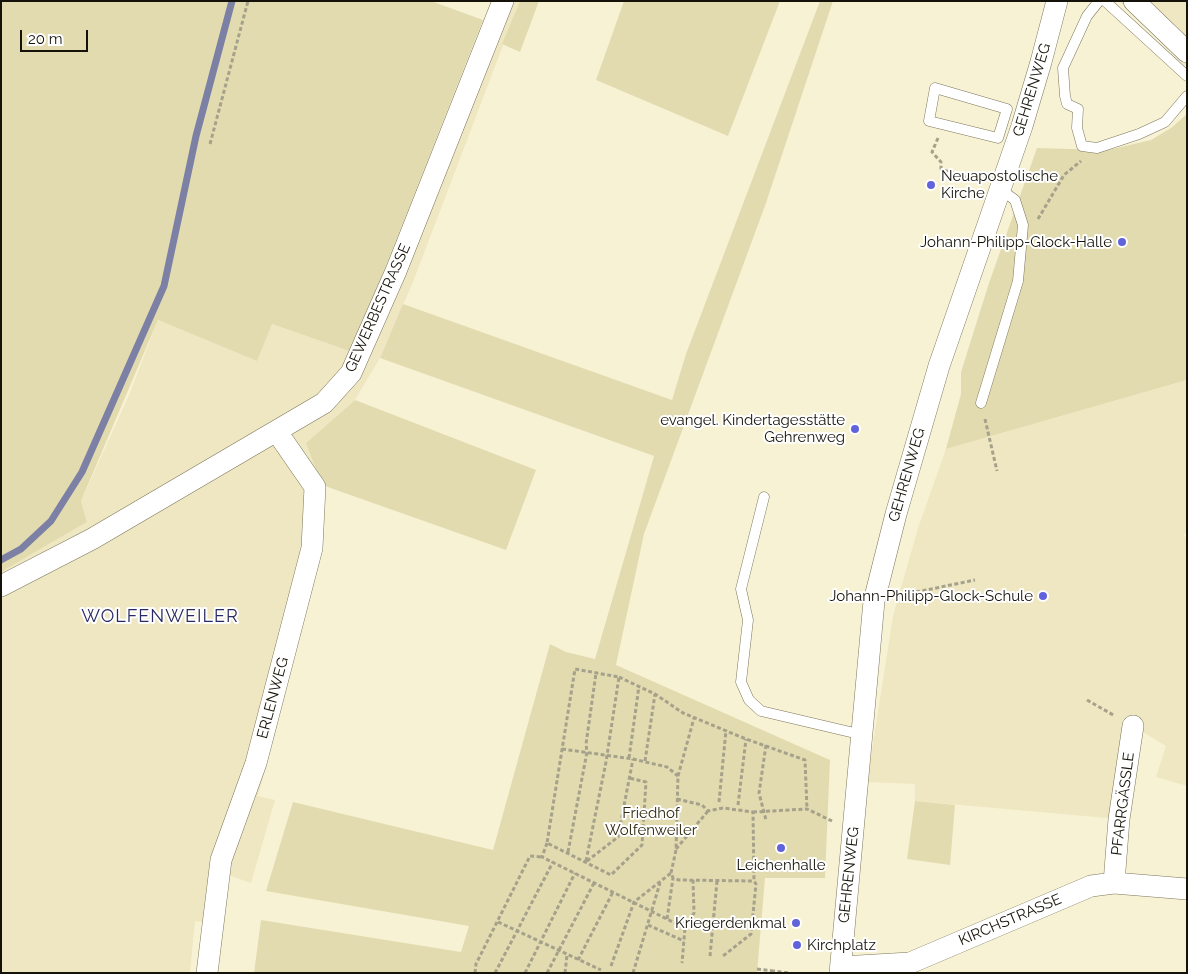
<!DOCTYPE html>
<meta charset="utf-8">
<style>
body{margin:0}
#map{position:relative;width:1188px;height:974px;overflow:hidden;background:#f8f2d4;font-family:Raleway,sans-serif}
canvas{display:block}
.frame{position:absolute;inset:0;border:2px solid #151309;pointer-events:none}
.scale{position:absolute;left:20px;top:30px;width:68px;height:22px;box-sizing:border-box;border:2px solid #151309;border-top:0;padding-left:6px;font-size:15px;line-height:18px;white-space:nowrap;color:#151309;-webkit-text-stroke:4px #fff;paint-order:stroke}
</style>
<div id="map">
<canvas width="1188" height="974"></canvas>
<div class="frame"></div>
<div class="scale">20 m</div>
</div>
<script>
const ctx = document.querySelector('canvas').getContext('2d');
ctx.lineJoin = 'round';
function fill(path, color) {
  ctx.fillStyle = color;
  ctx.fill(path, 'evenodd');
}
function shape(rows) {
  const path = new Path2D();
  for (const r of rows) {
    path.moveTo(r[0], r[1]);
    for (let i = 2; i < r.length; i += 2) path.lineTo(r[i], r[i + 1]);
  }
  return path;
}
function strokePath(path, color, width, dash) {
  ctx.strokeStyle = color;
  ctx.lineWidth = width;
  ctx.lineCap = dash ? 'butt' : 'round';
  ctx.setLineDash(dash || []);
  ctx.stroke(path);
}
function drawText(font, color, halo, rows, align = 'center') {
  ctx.font = font + ' Raleway,sans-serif';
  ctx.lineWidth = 4;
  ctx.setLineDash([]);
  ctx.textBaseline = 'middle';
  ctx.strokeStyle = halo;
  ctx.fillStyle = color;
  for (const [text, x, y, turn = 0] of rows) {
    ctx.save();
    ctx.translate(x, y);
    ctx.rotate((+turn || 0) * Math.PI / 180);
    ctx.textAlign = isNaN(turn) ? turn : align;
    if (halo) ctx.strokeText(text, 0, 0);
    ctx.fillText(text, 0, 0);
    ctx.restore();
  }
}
fill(shape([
 [491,1,520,1,413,282,380,358,355,400,306,443,320,474,324,495,290,674,258,796,275,800,251,883,228,875,222,925,195,921,190,973,1,973,1,572,87,522,81,501,129,395,158,320,256,360,272,324,352,352],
 [1119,1,1187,1,1187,67,1148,29],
 [1187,380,1187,533,1184,534,1187,541,1187,786,1156,777,1166,746,1133,726,1119,819,915,801,915,784,867,782,893,616,918,528,946,449]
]), '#efe7c1');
fill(shape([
 [1,1,431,1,483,20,352,352,272,324,257,361,158,320,81,501,87,522,1,572],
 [520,1,539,1,520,52,502,44],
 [624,1,780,1,728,136,596,80],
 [820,1,833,1,766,203,644,534,616,665,830,760,825,878,765,878,757,973,254,973,261,920,461,952,469,926,266,891,293,802,493,850,550,644,566,652,595,659,654,456,380,358,403,304,672,400,686,354],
 [1187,114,1187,380,946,449,961,394,961,372,989,283,1037,148,1108,150,1151,140,1171,128],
 [355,400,536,470,506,550,322,485,306,443],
 [915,801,955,805,950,865,907,859]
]), '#e3dbb0');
strokePath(shape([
 [1,560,21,549,51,521,82,472,164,286,196,136,232,1]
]), '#7c80a4', 7);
const lane = shape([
 [1099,1,1087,16,1063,68,1065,96,1067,104,1078,109,1077,128,1082,146,1097,148,1139,134,1165,122,1187,96],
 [1105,1,1187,76],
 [935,88,1007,109,998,138,929,121,935,88],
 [981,403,1018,281,1023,225,1015,200,1000,189],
 [764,497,741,589,748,620,741,682,749,700,761,711,863,735]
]);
const street = shape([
 [1134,1,1187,52],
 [1,586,92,539,324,403,351,373,396,271,503,1],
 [1114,883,1119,819,1133,726],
 [841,967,910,963,1091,886,1114,883,1187,889],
 [207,973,221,860,256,763,312,548,315,487,277,432],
 [840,973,874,601,896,514,939,366,1022,126,1041,62,1057,1]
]);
strokePath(lane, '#7b765b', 11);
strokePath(street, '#7b765b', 22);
strokePath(shape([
 [938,138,932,152,941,162,941,169,980,182],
 [210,144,248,1],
 [1038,219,1064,175,1081,161],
 [985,419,997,471],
 [897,596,975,580],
 [619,677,655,694,683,713,746,739,805,760,807,809],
 [1087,700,1115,716],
 [766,745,759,793,766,820],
 [562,749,633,759,667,767,678,776,676,850,671,873,673,878,679,880,754,881],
 [629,758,639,686],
 [645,761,655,694],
 [678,776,694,718],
 [677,799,702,805,708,811,723,808,753,812,754,881,756,884,751,934,723,956],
 [719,802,726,730],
 [738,805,746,739],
 [753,812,807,809,832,821],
 [547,843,542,857,685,928,682,963],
 [676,849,708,811],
 [568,852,587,752,586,744,596,673],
 [586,861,606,762,619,677,575,669,547,843,611,875,642,845,646,782,629,778],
 [587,861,618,837,633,759],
 [667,919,673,878],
 [498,922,601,970],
 [648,925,684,941],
 [686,927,694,913,693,880],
 [710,956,717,881],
 [578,960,613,892],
 [611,966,634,902,671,873],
 [757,969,773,971],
 [475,973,476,964,530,856,542,857],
 [495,973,553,862],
 [525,973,575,873],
 [547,973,594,883],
 [565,973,567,955],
 [633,973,660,883],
 [773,973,773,971,789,973]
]), '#a5a18a', 3, [4, 2.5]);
strokePath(lane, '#fff', 10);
strokePath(street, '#fff', 21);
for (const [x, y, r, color] of [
 [931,185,5,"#6163db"],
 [1122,242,5,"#6163db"],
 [855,429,5,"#6163db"],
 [1043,596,5,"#6163db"],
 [781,848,5,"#6163db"],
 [796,923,5,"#6163db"],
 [797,945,5,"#6163db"]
]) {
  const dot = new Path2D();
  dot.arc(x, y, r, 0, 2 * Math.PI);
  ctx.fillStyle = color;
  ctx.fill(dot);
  strokePath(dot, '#fff', 2);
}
drawText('15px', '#151309', '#fff', [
 ["GEHRENWEG",1032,90,-73],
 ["GEWERBESTRASSE",378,308,-66],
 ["GEHRENWEG",907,475,-74],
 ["ERLENWEG",273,698,-75],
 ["PFARRGÄSSLE",1123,804,-83],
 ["GEHRENWEG",849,875,-84],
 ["KIRCHSTRASSE",1010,920,-23]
]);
drawText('15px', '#151309', '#fff', [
 ["Neuapostolische",941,176,"left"],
 ["Kirche",941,193,"left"],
 ["Johann-Philipp-Glock-Halle",1112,242],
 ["evangel. Kindertagesstätte",845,420],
 ["Gehrenweg",845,437],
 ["Johann-Philipp-Glock-Schule",1033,596],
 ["Leichenhalle",781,865,"center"],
 ["Kriegerdenkmal",786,923],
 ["Kirchplatz",807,945,"left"]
], 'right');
drawText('15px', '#2f290e', '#fff', [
 ["Friedhof",651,813],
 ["Wolfenweiler",651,830]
]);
ctx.letterSpacing = '1px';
drawText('18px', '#292a64', '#fff', [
 ["WOLFENWEILER",160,617]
]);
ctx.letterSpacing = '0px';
</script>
